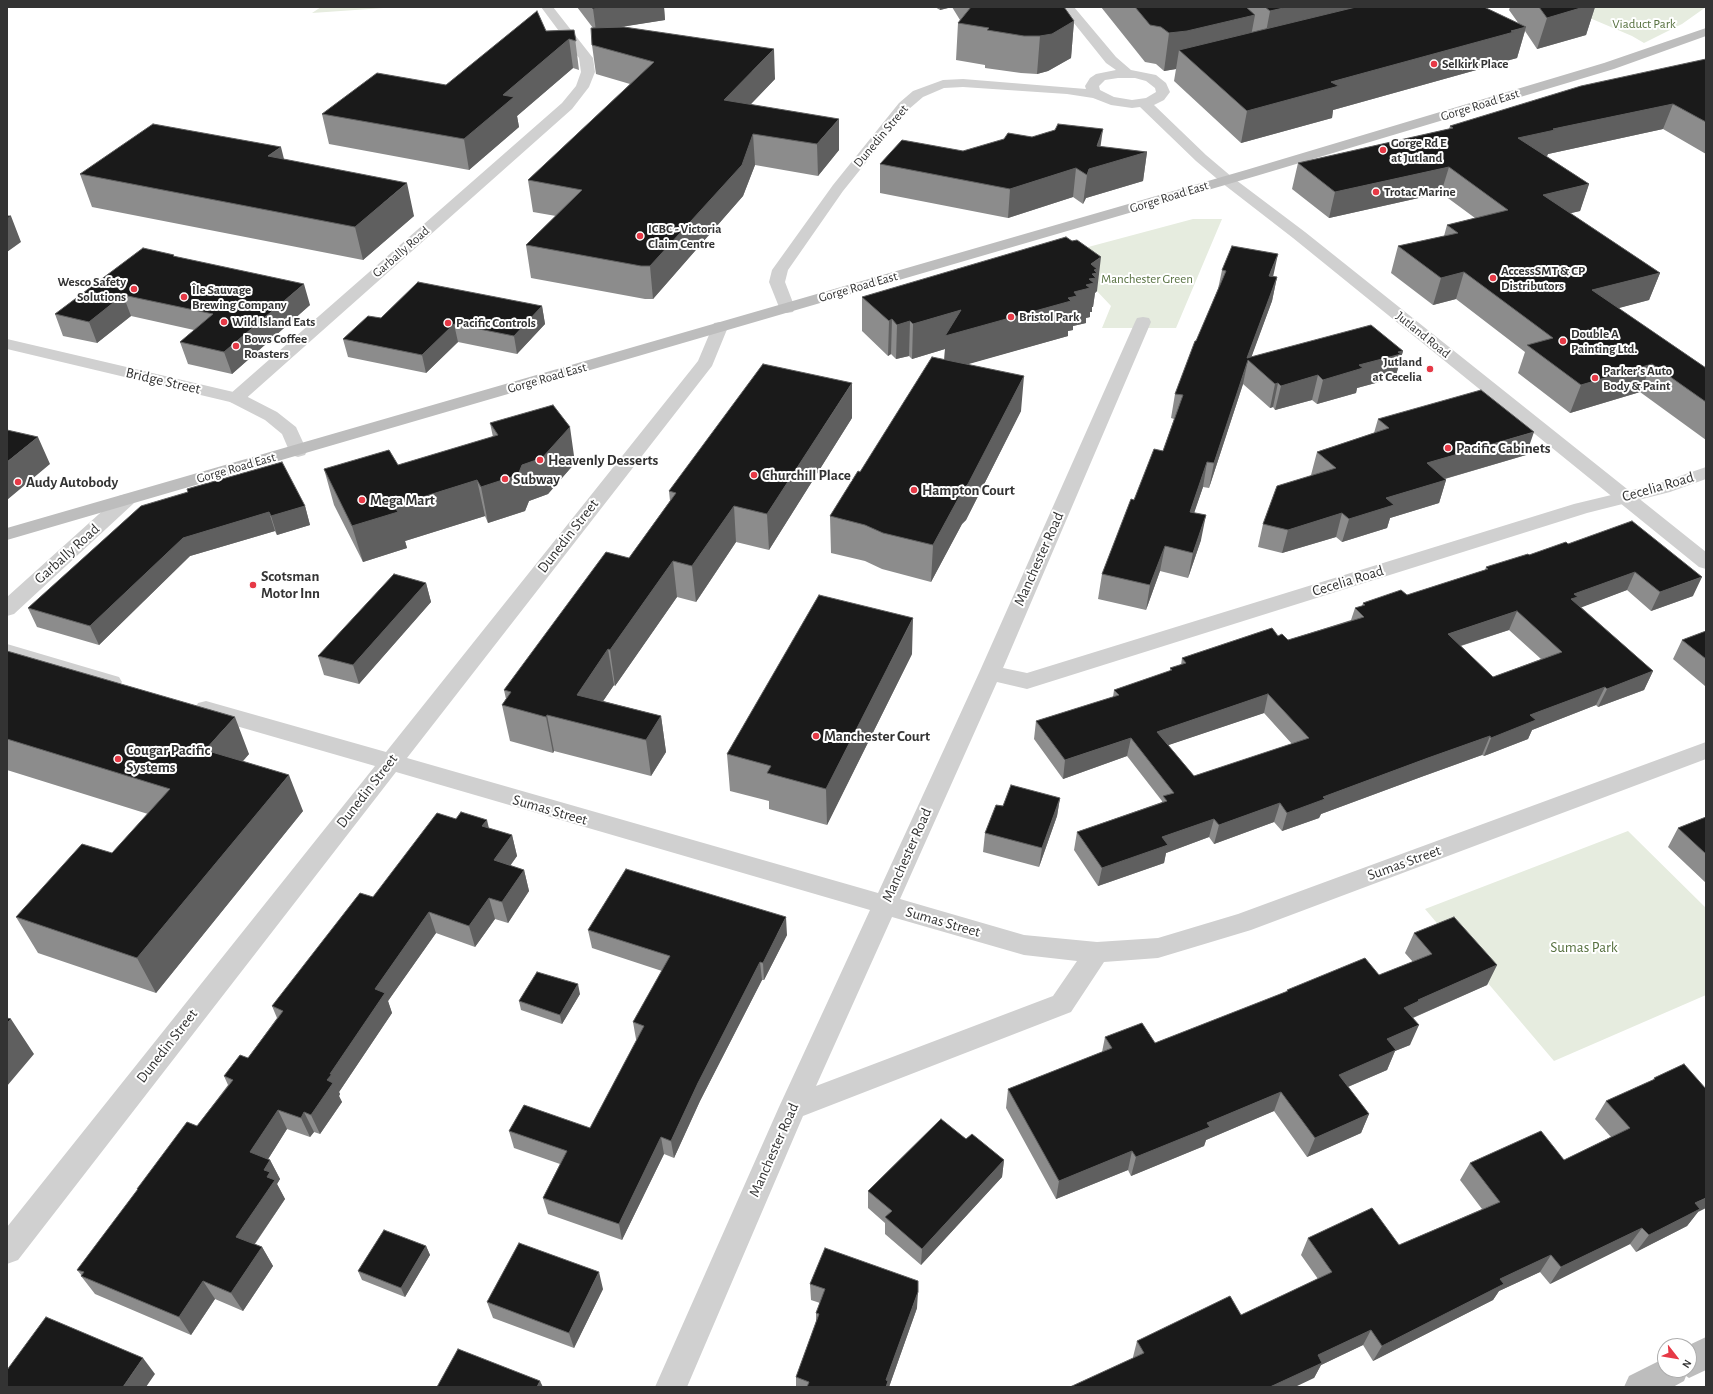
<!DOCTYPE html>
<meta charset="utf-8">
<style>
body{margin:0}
#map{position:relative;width:1713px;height:1394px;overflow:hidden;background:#fff;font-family:"Alegreya Sans",sans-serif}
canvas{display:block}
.frame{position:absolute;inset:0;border:8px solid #333;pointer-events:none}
.north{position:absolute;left:1657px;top:1338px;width:40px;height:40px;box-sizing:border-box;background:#fff;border:1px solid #adadad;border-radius:50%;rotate:121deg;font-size:11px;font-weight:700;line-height:16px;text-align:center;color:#333}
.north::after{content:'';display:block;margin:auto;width:14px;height:18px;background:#e63946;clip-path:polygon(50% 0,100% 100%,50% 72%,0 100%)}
</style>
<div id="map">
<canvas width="1713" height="1394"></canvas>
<div class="frame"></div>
<div class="north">N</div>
</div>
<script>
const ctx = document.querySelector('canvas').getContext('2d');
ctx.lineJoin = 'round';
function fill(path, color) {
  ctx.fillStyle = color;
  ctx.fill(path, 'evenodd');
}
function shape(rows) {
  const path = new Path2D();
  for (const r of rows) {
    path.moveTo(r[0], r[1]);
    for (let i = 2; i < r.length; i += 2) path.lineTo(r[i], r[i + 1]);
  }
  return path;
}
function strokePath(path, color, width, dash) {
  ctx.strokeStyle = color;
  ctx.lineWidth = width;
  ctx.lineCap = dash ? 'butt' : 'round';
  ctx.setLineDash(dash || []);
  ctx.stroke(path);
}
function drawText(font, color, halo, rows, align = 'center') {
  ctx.font = font + ' "Alegreya Sans",sans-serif';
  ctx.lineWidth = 4;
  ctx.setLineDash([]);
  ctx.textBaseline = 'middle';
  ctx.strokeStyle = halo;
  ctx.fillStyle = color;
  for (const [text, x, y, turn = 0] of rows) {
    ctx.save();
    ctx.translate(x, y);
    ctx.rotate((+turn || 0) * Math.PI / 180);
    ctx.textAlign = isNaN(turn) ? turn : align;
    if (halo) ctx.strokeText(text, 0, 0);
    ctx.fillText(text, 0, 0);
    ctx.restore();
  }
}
fill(shape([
 [321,7,398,7,312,13],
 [1597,7,1706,7,1682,24,1644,43,1632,36,1578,13],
 [1193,219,1222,219,1176,328,1102,328,1111,306,1062,254],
 [1628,831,1706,908,1706,995,1554,1061,1425,909]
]), '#e6ecdf');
fill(shape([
 [541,7,553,7,593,58,595,72,589,87,572,109,242,402,236,403,230,402,227,398,230,394,562,103,576,86,581,72,579,58,541,7],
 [1061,7,1074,7,1116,57,1131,70,1156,75,1166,83,1170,92,1164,100,1154,105,1206,155,1232,177,1234,180,1232,183,1227,184,1222,183,1196,161,1140,107,1132,108,1111,105,1093,98,1067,94,963,87,944,88,923,97,909,109,843,191,788,270,785,282,795,308,793,312,787,313,781,312,769,282,772,270,833,185,899,103,913,91,943,80,963,79,1086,89,1085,86,1090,78,1096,74,1116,70,1106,63,1061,7],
 [1118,78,1135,78,1146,81,1155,88,1156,92,1146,98,1132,100,1114,97,1100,90,1099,86,1105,80,1118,78],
 [1143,317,1149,318,1151,322,1003,668,1027,673,1574,504,1657,484,1706,467,1706,479,1670,492,1587,513,1027,689,997,682,900,899,1024,935,1097,942,1158,938,1238,914,1706,742,1706,759,1251,930,1158,958,1104,962,1071,1012,803,1116,687,1387,655,1387,779,1107,870,910,396,772,18,1260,7,1264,7,1227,375,766,198,715,195,709,198,703,206,701,386,752,698,361,714,323,720,322,726,323,728,327,712,366,407,758,878,893,979,673,1135,322,1137,318,1143,317],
 [892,917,1024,955,1077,961,1053,996,816,1086,892,917],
 [126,494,133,496,136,500,133,504,14,614,7,616,7,597,119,496,126,494],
 [7,644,119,677,122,682,119,687,111,690,7,658,7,644]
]), '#d0d0d0');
fill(shape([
 [1227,176,1232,177,1305,232,1706,552,1706,569,1699,567,1293,238,1222,183,1220,180,1222,177,1227,176],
 [7,339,242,394,277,412,296,427,307,451,305,455,298,457,291,455,282,434,265,420,230,402,7,349,7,339]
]), '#d0d0d0');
fill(shape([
 [1706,28,1706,36,1614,69,1256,176,7,540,7,528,1246,170,1604,63,1706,28],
 [1706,1337,1706,1370,1689,1378,1686,1376,1684,1381,1673,1387,1624,1387,1629,1376,1665,1358,1665,1370,1689,1370,1689,1346,1687,1346,1706,1337]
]), '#bdbdbd');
fill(shape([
 [577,7,664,7,665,20,619,27,775,79,751,104,839,150,818,176,755,165,743,196,653,299,645,299,531,278,526,245,556,216,533,212,528,180,630,84,596,74,592,45,593,28],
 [935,7,1064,7,1074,21,1071,58,1048,71,1037,74,1021,73,985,68,985,65,956,60,958,23,960,20,952,7,940,10],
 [1101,7,1484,7,1519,24,1509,10,1510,7,1595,7,1586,35,1537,49,1525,31,1517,58,1506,61,1505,62,1333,110,1332,118,1241,143,1174,81,1176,69,1164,71,1156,64,1145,62],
 [574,30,579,70,573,68,517,116,519,127,469,170,329,144,322,114,446,85,546,31],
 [1706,59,1706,154,1663,129,1548,154,1547,156,1546,156,1589,184,1580,211,1570,213,1660,273,1649,300,1618,308,1706,368,1706,440,1640,392,1570,413,1518,373,1525,352,1456,299,1433,305,1391,273,1398,246,1444,236,1447,225,1475,218,1441,193,1329,218,1292,189,1298,163,1449,129,1450,126],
 [1101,147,1147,152,1143,181,1086,198,1083,204,1073,197,1008,218,880,193,880,164],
 [284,160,414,216,363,260,92,207,80,174],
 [175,257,310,305,232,374,188,364,180,342,194,330,131,316,97,343,63,336,55,314],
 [1222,270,1277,277,1272,301,1251,357,1403,351,1396,375,1394,376,1394,378,1357,388,1356,393,1317,404,1312,400,1275,410,1273,407,1270,408,1243,384,1209,488,1203,487,1194,512,1201,540,1188,578,1160,571,1146,610,1098,599,1102,574,1134,500,1163,451,1174,419,1171,418,1175,394,1218,289],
 [1097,291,1095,293,1093,307,1092,307,1092,312,1090,312,1090,317,1086,318,1086,323,1073,326,1073,330,1068,331,1068,336,967,364,1021,411,966,520,962,524,931,582,882,569,865,561,831,553,830,516,860,472,944,359,945,349,912,359,909,356,896,359,891,354,888,356,862,331,862,297],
 [542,306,545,324,517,354,458,342,426,373,348,357,343,339,381,318],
 [852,418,769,550,736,542,696,602,677,597,615,686,614,685,603,701,661,716,666,752,651,776,554,751,553,753,510,741,502,705,506,699,504,690,629,558,670,501,669,491],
 [1378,419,1526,455,1445,479,1446,480,1439,503,1390,518,1387,528,1342,542,1336,537,1282,553,1258,547,1263,524,1312,475,1311,475,1317,452,1374,433],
 [490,423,575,463,548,494,529,501,525,511,488,523,485,516,405,541,407,548,363,562,334,505,324,469,398,465,493,437],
 [141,506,305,506,310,525,277,535,275,531,190,556,99,645,37,627,28,608],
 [1568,544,1693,596,1651,611,1627,590,1581,607,1653,671,1644,690,1598,707,1596,705,1532,730,1528,739,1484,756,1482,755,1421,777,1321,814,1319,818,1282,831,1274,822,1214,844,1209,837,1166,853,1164,863,1098,886,1074,850,1077,832,1162,802,1162,801,1127,756,1063,779,1034,739,1036,721,1113,697,1114,690,1170,671,1170,668,1181,665,1182,658,1278,636,1288,640,1351,620,1355,608,1362,606,1363,603,1407,595,1485,570,1486,567],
 [1509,630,1541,659,1493,677,1461,646],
 [1264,713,1292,744,1194,776,1168,745],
 [426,583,431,602,359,684,324,675,318,656],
 [1706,631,1706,686,1705,686,1673,659,1682,640],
 [7,651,249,754,243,761,303,811,156,993,38,953,16,917,112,853,148,814,7,770],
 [912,654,827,825,769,809,769,801,730,791,727,754],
 [1060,798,1057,816,1039,867,983,852,985,833,1003,806],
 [1706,817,1706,883,1668,847,1678,828],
 [456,819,512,835,517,856,510,866,524,870,529,891,508,923,495,919,475,947,436,933,388,1001,392,1013,339,1092,340,1094,339,1096,342,1102,320,1134,314,1132,310,1137,287,1129,268,1159,270,1160,280,1179,277,1184,285,1199,255,1244,262,1247,273,1266,243,1311,215,1299,191,1335,95,1294,81,1276,82,1276,77,1270,138,1190,137,1189,197,1126,228,1085,224,1076,248,1058,277,1018,272,1006,373,897],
 [588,930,787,935,764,980,762,980,700,1101,674,1158,664,1154,622,1240,548,1214,543,1198,560,1164,514,1148,509,1131,590,1128,637,1040,636,1039,633,1022,662,971,592,948],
 [1414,933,1497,965,1487,985,1413,1018,1410,1045,1395,1051,1387,1070,1348,1087,1369,1114,1361,1133,1307,1157,1274,1111,1206,1140,1204,1146,1131,1176,1128,1170,1056,1199,1006,1108,1008,1089,1102,1052,1105,1037,1155,1043,1286,992,1287,990,1379,975,1413,962,1405,953],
 [580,994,562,1024,521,1010,519,1001],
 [1684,1064,1698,1212,1687,1226,1636,1252,1630,1244,1550,1284,1540,1272,1499,1291,1493,1300,1373,1361,1363,1345,1321,1365,1314,1378,1133,1358,1133,1357,1137,1341,1241,1315,1318,1279,1301,1255,1308,1238,1399,1245,1482,1209,1460,1180,1470,1163,1564,1160,1611,1137,1595,1119,1606,1101,1653,1080,1654,1078],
 [966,1139,1004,1160,1002,1177,921,1265,885,1234,885,1223,868,1208,868,1191],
 [426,1246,430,1255,405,1297,362,1280,358,1271],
 [810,1284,917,1308,889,1387,796,1387,796,1377,816,1322,816,1313,820,1303,811,1300],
 [603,1289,574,1348,493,1318,487,1302]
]), '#8c8c8c');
fill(shape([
 [605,7,664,7,665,20,596,31,593,9],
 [940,7,952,7,940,10],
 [1288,7,1379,7,1263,48,1270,11],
 [1584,7,1595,7,1586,35,1537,49,1547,18],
 [1255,15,1248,52,1179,50,1176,69,1164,71,1169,33],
 [1074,21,1071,58,1048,71,1037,74,1040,36],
 [1526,27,1517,58,1506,61,1505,62,1333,110,1332,118,1241,143,1247,111,1331,82],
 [569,39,573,68,517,116,519,127,469,170,464,139,503,95],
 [774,49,775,79,726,130,724,100],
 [1673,104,1663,129,1548,154,1547,156,1510,164,1518,138,1553,129],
 [839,119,839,150,818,176,817,144],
 [1103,129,1099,157,1147,152,1143,181,1086,198,1083,204,1087,175],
 [753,134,755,165,743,196,653,299,650,266],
 [281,147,289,179,268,156],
 [1449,167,1441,193,1329,218,1335,192],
 [1076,168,1073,197,1008,218,1010,189],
 [407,183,414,216,363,260,355,227],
 [1589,184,1580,211,1534,222,1543,195],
 [11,216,21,242,7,252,7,219],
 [1278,254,1273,277,1269,276],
 [1101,257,1097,291,1095,293,1093,307,1092,307,1092,312,1090,312,1090,317,1086,318,1086,323,1073,326,1073,330,1068,331,1068,336,944,371,945,349,912,359,913,324,961,310,1068,298,1074,292,1091,264],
 [1464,272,1456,299,1433,305,1441,278],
 [1660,273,1649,300,1582,318,1592,290],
 [1277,277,1272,301,1250,361,1248,360,1243,384,1209,488,1214,463,1247,358],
 [304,284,310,305,232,374,224,352],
 [123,295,131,316,97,343,89,322],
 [542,306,545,324,517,354,514,336],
 [892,319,891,354,888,356,889,321],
 [910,321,909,356,896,359,897,325],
 [454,324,458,342,426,373,422,355],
 [1403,351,1396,375,1394,376,1394,378,1357,388,1356,393,1317,404,1323,380,1359,365],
 [1652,364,1640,392,1570,413,1581,385],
 [1318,375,1312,400,1275,410,1281,386],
 [1024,376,1021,411,966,520,962,524,931,582,933,545],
 [852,383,852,418,769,550,767,514],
 [1278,383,1273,407,1270,408,1275,384],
 [570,427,575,463,548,494,529,501,525,511,488,523,481,487,522,465],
 [1534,432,1526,455,1420,486,1427,463],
 [38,437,50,464,7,500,7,462],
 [1207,462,1203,487,1186,537,1190,512],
 [477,480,485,516,405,541,407,548,363,562,352,526,394,506],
 [1446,480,1439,503,1390,518,1387,528,1342,542,1349,519,1386,498],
 [305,506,310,525,277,535,271,516],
 [734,506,736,542,696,602,692,566],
 [269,512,275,531,190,556,99,645,90,626,183,538],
 [1342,513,1336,537,1282,553,1288,530],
 [1206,515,1201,540,1188,578,1193,553],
 [1165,546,1160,571,1146,610,1150,585],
 [673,561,677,597,615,686,610,650],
 [1635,572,1627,590,1572,611,1571,599,1574,594],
 [1702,577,1693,596,1651,611,1660,592],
 [426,583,431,602,359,684,353,665],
 [1517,611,1509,630,1441,652,1448,634],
 [913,618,912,654,827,825,826,789],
 [608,649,614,685,587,725,577,695],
 [1653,671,1644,690,1598,707,1607,689],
 [1605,687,1596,705,1532,730,1528,739,1484,756,1491,738,1530,715],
 [1268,694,1264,713,1154,750,1157,732],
 [547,715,554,751,553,753,546,717],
 [661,716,666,752,651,776,646,740],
 [235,717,249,754,221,786,205,750],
 [1490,736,1482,755,1421,777,1321,814,1319,818,1282,831,1287,813,1323,797,1428,758],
 [1131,738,1127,756,1063,779,1065,760],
 [289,775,303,811,156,993,137,958],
 [1060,798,1057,816,1039,867,1042,848],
 [1280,803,1274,822,1214,844,1219,825],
 [1214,819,1209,837,1166,853,1164,863,1098,886,1102,868,1162,837],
 [487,820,492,841,482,826],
 [512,835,517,856,499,881,494,860],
 [524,870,529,891,508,923,502,902],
 [489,898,495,919,475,947,469,926],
 [429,912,436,933,388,1001,392,1013,339,1092,340,1094,339,1096,342,1102,320,1134,311,1115,327,1080,330,1074,375,989],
 [786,917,787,935,764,980,763,963],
 [760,962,762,980,700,1101,674,1158,671,1141,698,1083],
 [1497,965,1487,985,1412,1018,1404,1008,1418,1000],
 [578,984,580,994,562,1024,560,1015],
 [11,1019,34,1054,7,1086,7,1023],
 [1419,1025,1410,1045,1395,1051,1387,1070,1331,1094,1339,1075,1387,1039],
 [1281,1092,1274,1111,1206,1140,1204,1146,1131,1176,1136,1157,1207,1123],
 [278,1110,287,1129,260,1172,250,1152],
 [304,1112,314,1132,310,1137,301,1118],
 [1369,1114,1361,1133,1307,1157,1315,1138],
 [661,1137,664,1154,622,1240,619,1224],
 [1132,1151,1128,1170,1056,1199,1059,1181],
 [270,1160,280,1179,277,1184,285,1199,247,1255,236,1237,264,1170],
 [1004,1160,1002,1177,921,1265,922,1249],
 [1706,1198,1706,1208,1698,1212,1687,1226,1636,1252,1649,1235,1695,1203],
 [1642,1228,1630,1244,1550,1284,1561,1267],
 [426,1246,430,1255,405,1297,401,1288],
 [262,1247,273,1266,243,1311,231,1293],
 [1551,1255,1540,1272,1499,1291,1493,1300,1373,1361,1382,1346,1500,1279],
 [599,1272,603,1289,574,1348,569,1333],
 [203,1281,215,1299,191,1335,179,1317],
 [918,1292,917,1308,889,1387,886,1387,886,1380],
 [1371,1330,1363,1345,1321,1365,1314,1378,1295,1387,1270,1387,1318,1355],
 [143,1358,155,1374,146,1387,123,1387],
 [540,1381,543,1387,537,1387]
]), '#5f5f5f');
const building = shape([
 [591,7,605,7,593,9,591,7],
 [971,7,1064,7,1074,21,1052,34,1040,36,1024,36,987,30,989,28,958,23,971,7],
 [1135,7,1246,7,1255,15,1187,31,1169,33,1161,27,1150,25,1135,7],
 [1265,7,1288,7,1270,11,1265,7],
 [1356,7,1484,7,1526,27,1511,31,1514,32,1331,82,1339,86,1247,111,1179,50,1356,7],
 [1539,7,1584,7,1547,18,1539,7],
 [537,11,546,31,574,30,576,41,569,39,503,95,514,97,464,139,322,114,377,73,446,85,537,11],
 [624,27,774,49,724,100,839,119,817,144,753,134,742,165,650,266,641,266,526,245,582,190,528,180,654,62,592,45,591,28,624,27],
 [1706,59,1706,122,1673,104,1553,129,1555,130,1518,138,1589,184,1543,195,1660,273,1592,290,1706,368,1706,402,1652,364,1581,385,1527,345,1553,338,1464,272,1441,278,1398,246,1458,233,1447,225,1508,210,1449,167,1335,192,1298,163,1453,128,1450,126,1581,86,1706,59],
 [153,124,281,147,268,156,407,183,355,227,80,174,153,124],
 [1058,124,1103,129,1097,146,1147,152,1089,169,1087,175,1076,168,1010,189,880,164,902,140,963,151,1004,139,1008,133,1032,137,1055,130,1058,124],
 [7,216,11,216,7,219,7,216],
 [1066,237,1072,241,1077,240,1101,257,1091,264,1097,269,1094,270,1097,273,1092,274,1096,278,1089,279,1094,283,1086,285,1090,288,1074,292,1077,296,1068,298,1071,301,945,336,961,310,913,324,910,321,897,325,892,319,889,321,862,297,1066,237],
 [1232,246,1278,254,1269,276,1277,277,1247,358,1371,325,1403,351,1398,352,1401,354,1359,365,1363,368,1323,380,1318,375,1281,386,1278,383,1275,384,1248,360,1214,463,1207,462,1190,512,1206,515,1193,553,1165,546,1150,585,1102,574,1131,499,1134,500,1154,449,1163,451,1183,395,1175,394,1195,341,1196,341,1226,271,1222,270,1232,246],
 [143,248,174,255,173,256,304,284,224,352,180,342,213,314,123,295,89,322,55,314,143,248],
 [418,282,542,306,514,336,454,324,422,355,343,339,368,316,381,318,418,282],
 [932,357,1024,376,968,484,964,488,933,545,883,533,865,525,830,516,858,471,860,472,932,357],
 [763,364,852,383,767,514,734,506,692,566,673,561,610,650,608,649,577,695,661,716,646,740,547,715,546,717,502,705,511,692,504,690,606,552,629,558,676,493,669,491,763,364],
 [1481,390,1534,432,1427,463,1446,480,1386,498,1394,505,1349,519,1342,513,1288,530,1263,524,1277,486,1336,468,1317,452,1389,428,1378,419,1481,390],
 [553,405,570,427,542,458,522,465,518,475,481,487,477,480,394,506,398,512,352,526,324,469,389,450,398,465,498,435,490,423,553,405],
 [7,430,38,437,7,462,7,430],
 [282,462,305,506,271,516,269,512,183,538,90,626,28,608,141,506,188,492,187,489,282,462],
 [1632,521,1702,577,1660,592,1635,572,1574,594,1578,597,1571,599,1653,671,1607,689,1605,687,1530,715,1536,720,1491,738,1490,736,1428,758,1323,797,1325,799,1287,813,1280,803,1219,825,1214,819,1162,837,1168,845,1102,868,1077,832,1167,801,1163,796,1174,793,1131,738,1065,760,1036,721,1119,695,1114,690,1172,670,1170,668,1186,663,1182,658,1272,628,1278,636,1282,634,1288,640,1364,617,1355,608,1365,605,1363,603,1401,590,1407,595,1488,569,1486,567,1528,554,1529,555,1566,542,1568,544,1632,521],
 [1517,611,1562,652,1493,677,1448,634,1517,611],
 [1268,694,1309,738,1194,776,1157,732,1268,694],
 [394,574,426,583,353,665,318,656,394,574],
 [819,595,913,618,826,789,767,773,771,766,727,754,819,595],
 [1706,631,1706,659,1682,640,1706,631],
 [7,651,235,717,205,750,289,775,137,958,16,917,82,844,112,853,170,789,7,739,7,651],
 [1011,785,1060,798,1042,848,985,833,996,805,1003,806,1011,785],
 [461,812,487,820,482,826,512,835,494,860,524,870,502,902,489,898,469,926,429,912,375,989,385,993,330,1074,332,1074,327,1080,333,1083,311,1115,304,1112,301,1118,278,1110,250,1152,270,1160,264,1170,270,1172,267,1177,275,1180,236,1237,262,1247,231,1293,203,1281,179,1317,81,1276,84,1272,77,1270,138,1189,137,1189,187,1122,197,1126,233,1080,224,1076,240,1055,248,1058,283,1011,272,1006,360,893,373,897,437,813,456,819,461,812],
 [1706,817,1706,854,1678,828,1706,817],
 [626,869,786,917,763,963,760,962,698,1083,671,1141,661,1137,619,1224,543,1198,567,1151,509,1131,524,1105,590,1128,644,1026,633,1022,670,956,588,930,626,869],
 [1454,917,1497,965,1418,1000,1419,1001,1404,1008,1419,1025,1387,1039,1396,1050,1339,1075,1369,1114,1315,1138,1281,1092,1207,1123,1210,1127,1136,1157,1132,1151,1059,1181,1008,1089,1112,1048,1105,1037,1142,1023,1155,1043,1288,991,1287,990,1365,958,1379,975,1432,954,1414,933,1454,917],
 [537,972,578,984,560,1015,519,1001,537,972],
 [7,1018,11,1019,7,1023,7,1018],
 [1684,1064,1706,1089,1706,1198,1695,1203,1700,1209,1649,1235,1642,1228,1561,1267,1551,1255,1500,1279,1504,1284,1382,1346,1371,1330,1318,1355,1322,1363,1270,1387,1070,1387,1144,1353,1137,1341,1230,1296,1241,1315,1332,1272,1308,1238,1372,1208,1399,1245,1500,1202,1470,1163,1541,1131,1564,1160,1630,1128,1606,1101,1655,1079,1654,1078,1684,1064],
 [941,1119,966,1139,972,1134,1004,1160,922,1249,885,1217,892,1211,868,1191,941,1119],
 [384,1230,426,1246,401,1288,358,1271,384,1230],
 [519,1243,599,1272,569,1333,487,1302,519,1243],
 [825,1248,918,1281,918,1292,886,1380,888,1381,886,1387,807,1387,809,1382,796,1377,819,1314,816,1313,825,1289,810,1284,825,1248],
 [46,1317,143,1358,123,1387,7,1387,7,1370,46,1317],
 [458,1349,540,1381,537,1387,437,1387,458,1349]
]);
fill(building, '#1a1a1a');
strokePath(building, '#5f5f5f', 1);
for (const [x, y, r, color] of [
 [1434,64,4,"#e63946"],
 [1383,150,4,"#e63946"],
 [1376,192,4,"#e63946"],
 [640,236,4,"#e63946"],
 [1493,278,4,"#e63946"],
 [134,289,4,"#e63946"],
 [184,297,4,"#e63946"],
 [1011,317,4,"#e63946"],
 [224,322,4,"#e63946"],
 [448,323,4,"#e63946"],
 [1563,341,4,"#e63946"],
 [236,346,4,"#e63946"],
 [1430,369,4,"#e63946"],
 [1595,378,4,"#e63946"],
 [1448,448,4,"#e63946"],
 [540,460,4,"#e63946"],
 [754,475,4,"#e63946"],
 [505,479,4,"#e63946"],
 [18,482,4,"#e63946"],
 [914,490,4,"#e63946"],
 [362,500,4,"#e63946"],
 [253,585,4,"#e63946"],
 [816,736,4,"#e63946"],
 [118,759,4,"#e63946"]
]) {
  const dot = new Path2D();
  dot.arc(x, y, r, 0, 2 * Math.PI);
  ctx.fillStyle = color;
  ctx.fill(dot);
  strokePath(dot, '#fff', 1.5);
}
drawText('13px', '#56703f', '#fff', [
 ["Viaduct Park",1644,24],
 ["Manchester Green",1147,279]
]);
drawText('bold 13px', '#333', '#fff', [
 ["Selkirk Place",1442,64],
 ["Gorge Rd E",1391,143],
 ["at Jutland",1391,158],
 ["Trotac Marine",1384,192],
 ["ICBC - Victoria",648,229],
 ["Claim Centre",648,244],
 ["AccessSMT & CP",1501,271],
 ["Distributors",1501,286],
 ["Wesco Safety",126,282,"right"],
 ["Solutions",126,297,"right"],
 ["Île Sauvage",192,290],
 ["Brewing Company",192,305],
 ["Bristol Park",1019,317],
 ["Wild Island Eats",232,322],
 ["Pacific Controls",456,323],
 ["Double A",1571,334],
 ["Painting Ltd.",1571,349],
 ["Bows Coffee",244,339],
 ["Roasters",244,354],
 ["Jutland",1422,362,"right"],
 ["at Cecelia",1422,377,"right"],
 ["Parker's Auto",1603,371],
 ["Body & Paint",1603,386]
], 'left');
drawText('13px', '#333', '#fff', [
 ["Gorge Road East",1480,105,-17],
 ["Dunedin Street",881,136,-50],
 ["Gorge Road East",1169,197,-17],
 ["Garbally Road",401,252,-41],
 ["Gorge Road East",858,287,-16],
 ["Jutland Road",1423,335,39],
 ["Gorge Road East",547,378,-16],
 ["Gorge Road East",236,468,-16]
]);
drawText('15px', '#333', '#fff', [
 ["Bridge Street",163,381,13],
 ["Cecelia Road",1658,487,-16],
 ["Dunedin Street",568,536,-52],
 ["Garbally Road",67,554,-42],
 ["Manchester Road",1039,559,-66],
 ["Cecelia Road",1348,581,-17],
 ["Dunedin Street",367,791,-52],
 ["Sumas Street",550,810,16],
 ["Manchester Road",907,855,-66],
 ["Sumas Street",1404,863,-20],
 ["Sumas Street",943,922,16],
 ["Dunedin Street",167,1046,-52],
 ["Manchester Road",774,1150,-66]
]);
drawText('bold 15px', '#333', '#fff', [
 ["Pacific Cabinets",1456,448],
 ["Heavenly Desserts",548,460],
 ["Churchill Place",762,475],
 ["Subway",513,479],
 ["Audy Autobody",26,482],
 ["Hampton Court",922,490],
 ["Mega Mart",370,500],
 ["Scotsman",261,576],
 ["Motor Inn",261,593],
 ["Manchester Court",824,736],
 ["Cougar Pacific",126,750],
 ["Systems",126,767]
], 'left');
drawText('15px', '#56703f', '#fff', [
 ["Sumas Park",1584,947]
]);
</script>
